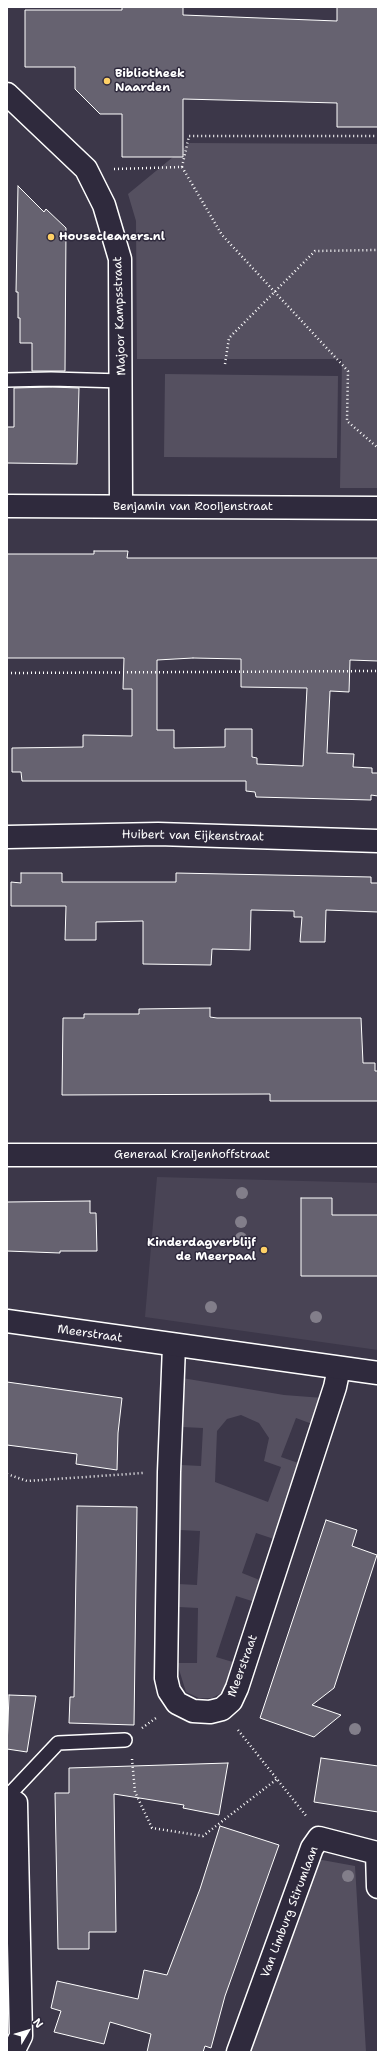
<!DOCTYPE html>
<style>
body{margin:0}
#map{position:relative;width:385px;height:2059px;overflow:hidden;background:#3c3749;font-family:"Shantell Sans",sans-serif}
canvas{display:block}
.frame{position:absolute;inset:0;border:8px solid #fff;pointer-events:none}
.north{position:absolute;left:8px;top:2011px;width:40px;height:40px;-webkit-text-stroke:3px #2f2a3d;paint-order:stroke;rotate:52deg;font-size:11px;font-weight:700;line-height:16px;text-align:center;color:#fff}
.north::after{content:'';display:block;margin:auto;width:14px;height:18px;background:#fff;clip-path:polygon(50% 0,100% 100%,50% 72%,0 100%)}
</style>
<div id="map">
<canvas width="385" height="2059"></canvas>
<div class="frame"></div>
<div class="north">N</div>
</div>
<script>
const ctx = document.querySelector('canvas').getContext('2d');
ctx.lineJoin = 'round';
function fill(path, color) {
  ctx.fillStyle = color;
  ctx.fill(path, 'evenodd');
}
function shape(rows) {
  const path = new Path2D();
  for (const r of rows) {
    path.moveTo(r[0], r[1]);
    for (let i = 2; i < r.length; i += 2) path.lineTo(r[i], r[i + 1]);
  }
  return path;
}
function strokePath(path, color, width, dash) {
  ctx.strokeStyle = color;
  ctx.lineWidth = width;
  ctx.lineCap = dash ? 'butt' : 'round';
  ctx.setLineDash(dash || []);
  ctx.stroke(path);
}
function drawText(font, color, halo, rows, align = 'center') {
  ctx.font = font + ' "Shantell Sans",sans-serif';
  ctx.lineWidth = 3;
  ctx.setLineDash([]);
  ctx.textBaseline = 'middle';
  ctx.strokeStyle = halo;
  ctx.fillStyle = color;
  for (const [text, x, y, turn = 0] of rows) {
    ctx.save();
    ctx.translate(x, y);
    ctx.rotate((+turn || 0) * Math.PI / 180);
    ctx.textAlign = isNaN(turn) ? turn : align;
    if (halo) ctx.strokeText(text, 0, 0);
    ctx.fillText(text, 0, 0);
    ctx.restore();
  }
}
fill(shape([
 [157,1177,378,1183,378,1350,145,1317]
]), '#494455');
fill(shape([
 [190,143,378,144,378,488,340,488,342,359,137,359,136,221,128,194],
 [165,374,338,376,337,458,164,457],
 [182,1378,284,1395,323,1398,315,1425,296,1418,281,1457,301,1464,277,1540,256,1533,242,1573,262,1581,255,1602,236,1596,216,1657,236,1663,227,1690,212,1698,199,1698,186,1692,177,1663,197,1663,198,1608,179,1607,178,1584,197,1585,200,1531,180,1530,181,1465,201,1466,203,1428,182,1427],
 [241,1415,259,1423,269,1438,264,1461,281,1467,268,1502,215,1482,217,1431,227,1419],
 [311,1858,355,1866,366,2052,246,2052]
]), '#555060');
const building = shape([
 [122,7,183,7,183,15,337,21,337,7,378,7,378,127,337,127,337,103,183,99,183,157,122,157,122,114,100,114,75,89,75,67,25,67,25,10,122,10,122,7],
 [18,186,44,212,46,209,66,228,65,371,32,371,32,343,20,343,20,318,18,318,18,292,16,292,18,186],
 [51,387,79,388,77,464,7,463,7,427,14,427,14,388,51,387],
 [94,551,128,551,127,558,378,558,378,661,350,660,349,692,330,691,327,753,354,754,353,767,372,768,372,773,378,773,378,796,371,795,371,800,256,797,255,792,246,791,246,781,22,781,21,772,12,772,12,748,83,747,83,735,132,736,132,689,123,689,124,658,7,658,7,554,94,554,94,551],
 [193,658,241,659,241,687,307,688,303,766,257,764,257,758,252,757,252,729,225,729,225,747,174,748,174,730,157,730,157,660,193,658],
 [21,873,62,873,62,882,176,882,176,873,371,877,371,883,378,883,378,912,326,910,325,942,300,942,302,917,294,917,294,911,251,910,250,950,212,949,211,965,143,964,143,921,96,922,96,940,65,940,66,906,11,906,11,882,21,883,21,873],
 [210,1008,210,1017,217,1018,361,1018,363,1063,375,1063,375,1071,378,1071,378,1101,270,1101,270,1094,62,1095,63,1018,84,1018,84,1014,139,1014,139,1009,210,1008],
 [301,1198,332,1198,332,1215,378,1215,378,1276,301,1276,301,1198],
 [90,1201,90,1213,96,1213,97,1251,60,1251,60,1253,7,1251,7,1202,90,1201],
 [7,1382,122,1398,118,1433,117,1470,76,1464,77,1454,7,1445,7,1382],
 [77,1506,137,1507,134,1725,69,1723,70,1697,74,1697,77,1506],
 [326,1520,357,1530,352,1546,377,1555,334,1688,312,1705,341,1715,314,1737,260,1718,326,1520],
 [9,1695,36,1696,27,1752,7,1749,9,1695],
 [321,1758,378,1766,378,1812,314,1802,321,1758],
 [228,1763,219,1815,183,1808,184,1805,114,1794,116,1932,89,1932,89,1949,58,1949,55,1793,69,1793,69,1768,228,1763],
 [220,1826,279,1845,225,1996,211,2048,205,2046,203,2052,147,2052,151,2034,110,2022,104,2044,54,2032,61,2011,51,2008,57,1981,138,1999,144,1970,167,1975,200,1889,220,1826]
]);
fill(building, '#666270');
strokePath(building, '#fff', 1);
const lane = shape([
 [7,380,51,379,122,381],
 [7,1797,58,1743,125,1740]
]);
const street = shape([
 [7,94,86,169,104,205,120,259,121,506],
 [7,506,378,508],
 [7,837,158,834,378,841],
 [7,1155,378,1155],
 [174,1346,169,1472,166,1678,169,1691,177,1703,193,1711,210,1712,222,1709,231,1701,237,1688,335,1387,339,1368],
 [7,1797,16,1803,21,2036,13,2052],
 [238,2052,312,1848,319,1838,377,1853,378,1887]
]);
const secondary = shape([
 [7,1321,378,1373]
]);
strokePath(lane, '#fff', 16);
strokePath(street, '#fff', 25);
strokePath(secondary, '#fff', 25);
strokePath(shape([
 [182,167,189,136,378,136],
 [114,169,182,167,222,235,348,371,347,421,378,448],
 [225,364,229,338,315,251,378,250],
 [7,673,378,671],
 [7,1474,27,1481,143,1473],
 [142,1728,156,1718],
 [238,1730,307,1817],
 [132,1759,135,1792,152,1828,203,1836,277,1779]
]), '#fff', 2.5, [1, 3]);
strokePath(lane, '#2f2a3d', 13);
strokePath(street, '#2f2a3d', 22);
strokePath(secondary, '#2f2a3d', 22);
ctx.fillStyle = '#827e8a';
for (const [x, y] of [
 [242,1193],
 [241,1222],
 [241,1238],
 [211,1307],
 [316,1317],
 [355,1729],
 [348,1876]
]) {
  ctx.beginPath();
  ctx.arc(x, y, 6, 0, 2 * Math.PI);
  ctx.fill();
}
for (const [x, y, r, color] of [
 [107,81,4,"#ffd166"],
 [51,237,4,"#ffd166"],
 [264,1250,4,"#ffd166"]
]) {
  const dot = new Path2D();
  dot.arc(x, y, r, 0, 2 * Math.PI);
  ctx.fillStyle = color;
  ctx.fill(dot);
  strokePath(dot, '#2f2a3d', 1.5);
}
drawText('bold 12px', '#fff', '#2f2a3d', [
 ["Bibliotheek",115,74],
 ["Naarden",115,88],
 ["Housecleaners.nl",59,237],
 ["Kinderdagverblijf",256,1243,"right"],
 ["de Meerpaal",256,1257,"right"]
], 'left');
drawText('12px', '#fff', '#2f2a3d', [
 ["Majoor Kampsstraat",120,316,-92],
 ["Benjamin van Rooijenstraat",193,507],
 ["Huibert van Eijkenstraat",193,836,1],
 ["Generaal Kraijenhoffstraat",192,1155],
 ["Meerstraat",90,1334,8],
 ["Meerstraat",243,1666,-70],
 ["Van Limburg Stirumlaan",290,1912,-69]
]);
</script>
